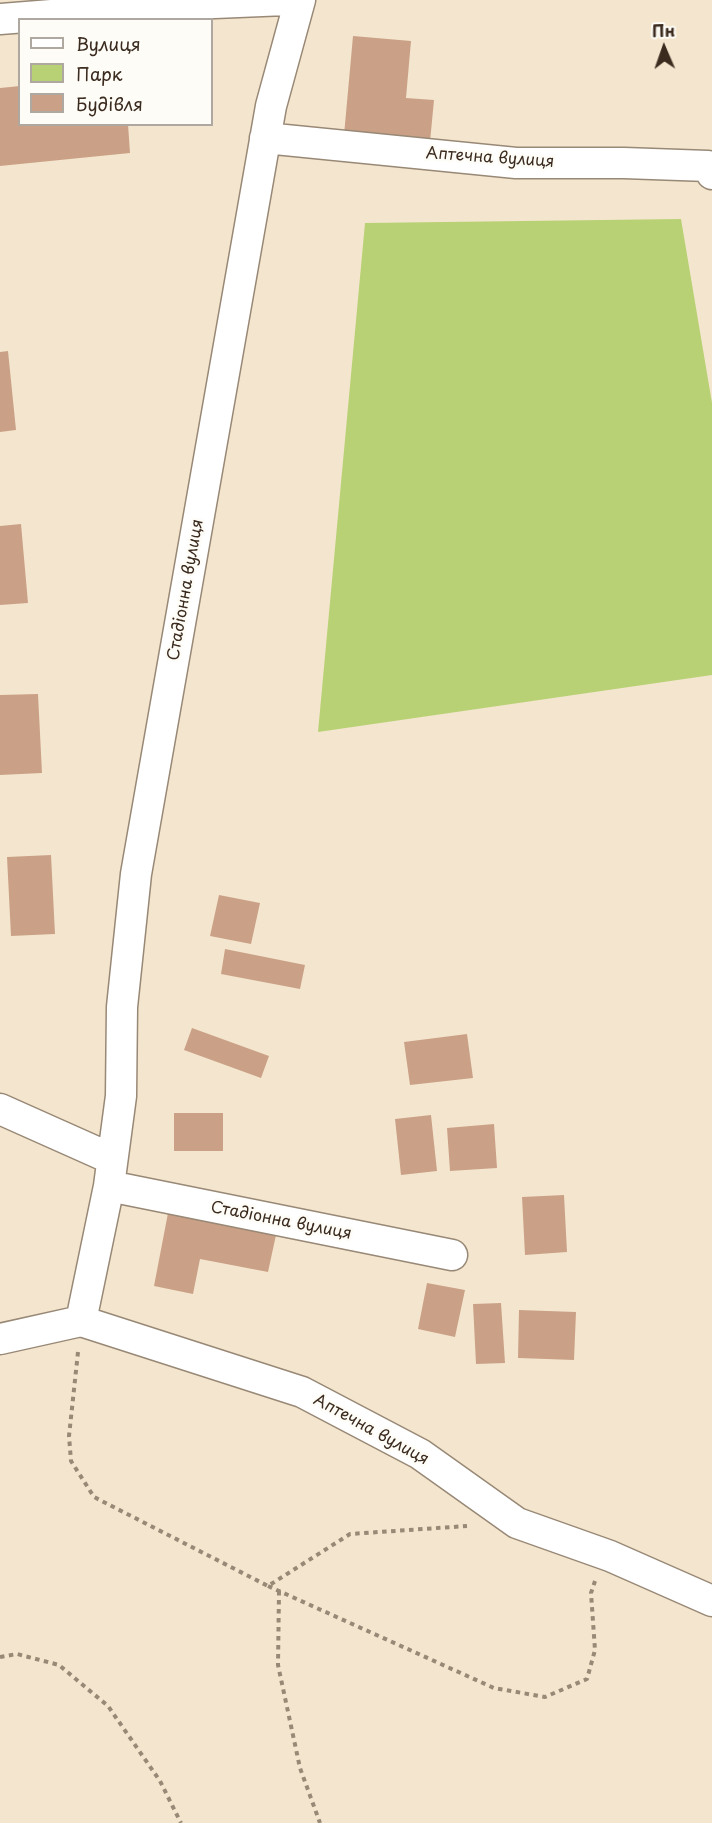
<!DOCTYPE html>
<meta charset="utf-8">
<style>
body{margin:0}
#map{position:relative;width:712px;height:1823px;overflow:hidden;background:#f4e6ce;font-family:"Playpen Sans",sans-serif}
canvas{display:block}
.legend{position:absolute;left:18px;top:18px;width:195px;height:108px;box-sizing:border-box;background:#fdfcf7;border:2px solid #afa8a0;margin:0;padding:8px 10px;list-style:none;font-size:18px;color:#3b2a1e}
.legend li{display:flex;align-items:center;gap:12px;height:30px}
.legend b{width:30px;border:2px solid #afa8a0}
.north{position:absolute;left:634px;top:18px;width:60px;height:60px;-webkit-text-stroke:4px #fdfcf7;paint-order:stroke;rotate:358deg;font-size:16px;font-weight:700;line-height:24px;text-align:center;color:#3b2a1e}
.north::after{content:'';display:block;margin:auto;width:21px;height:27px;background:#3b2a1e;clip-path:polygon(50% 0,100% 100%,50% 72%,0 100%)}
</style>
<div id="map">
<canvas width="712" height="1823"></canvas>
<ul class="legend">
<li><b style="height:8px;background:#fff"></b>Вулиця</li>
<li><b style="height:16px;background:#b9d175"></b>Парк</li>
<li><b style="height:16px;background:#caa187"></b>Будівля</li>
</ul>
<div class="north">Пн</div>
</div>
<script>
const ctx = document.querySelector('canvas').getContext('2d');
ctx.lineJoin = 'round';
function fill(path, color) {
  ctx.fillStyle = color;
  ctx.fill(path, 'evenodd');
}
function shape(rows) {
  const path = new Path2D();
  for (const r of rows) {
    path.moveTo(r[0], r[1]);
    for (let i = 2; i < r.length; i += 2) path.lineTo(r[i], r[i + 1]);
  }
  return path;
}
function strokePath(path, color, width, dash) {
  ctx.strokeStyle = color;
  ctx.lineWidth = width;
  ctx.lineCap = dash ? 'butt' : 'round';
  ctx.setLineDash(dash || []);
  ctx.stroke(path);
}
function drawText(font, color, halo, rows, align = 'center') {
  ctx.font = font + ' "Playpen Sans",sans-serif';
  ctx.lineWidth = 5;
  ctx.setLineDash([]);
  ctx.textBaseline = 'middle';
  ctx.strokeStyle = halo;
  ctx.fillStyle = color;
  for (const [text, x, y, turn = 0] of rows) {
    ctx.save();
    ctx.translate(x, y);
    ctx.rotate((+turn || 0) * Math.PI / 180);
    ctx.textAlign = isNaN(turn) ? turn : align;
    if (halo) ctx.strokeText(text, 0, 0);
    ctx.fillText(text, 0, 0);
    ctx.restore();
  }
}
fill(shape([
 [681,219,712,403,712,675,318,732,365,223]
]), '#b9d175');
fill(shape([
 [353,36,411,41,406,98,434,100,430,142,344,135],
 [20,86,20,124,128,124,130,153,0,166,0,88],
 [8,351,16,430,0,432,0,352],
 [21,524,28,603,0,605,0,526],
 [38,694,42,773,0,775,0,695],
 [51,855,55,934,11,936,7,857],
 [219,895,260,903,251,944,210,936],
 [225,949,305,965,300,989,221,974],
 [192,1028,269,1056,261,1078,184,1050],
 [467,1034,473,1078,410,1085,404,1042],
 [174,1113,223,1113,223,1151,174,1151],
 [431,1115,437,1171,401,1175,395,1119],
 [494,1124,497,1168,450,1171,447,1128],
 [564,1195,567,1252,525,1255,522,1197],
 [168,1213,276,1235,268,1272,200,1259,193,1294,154,1286],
 [427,1283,465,1290,455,1337,418,1329],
 [501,1303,505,1363,476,1364,473,1304],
 [519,1310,576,1312,574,1360,518,1358]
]), '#caa187');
const minor = shape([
 [0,19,191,4,286,0],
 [265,138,516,163,624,163,708,166,712,174],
 [0,1109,112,1159],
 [109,1186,452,1255],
 [81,1321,302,1392,420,1454,517,1523,610,1556,712,1601],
 [0,1339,81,1321,109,1186,121,1096,122,1007,136,874,271,106,300,0]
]);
strokePath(minor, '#988876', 33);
strokePath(shape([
 [78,1352,69,1436,71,1461,94,1497,268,1586,350,1534,467,1526],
 [268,1586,494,1688,545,1697,587,1679,595,1650,591,1593,595,1581],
 [279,1591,278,1665,300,1768,320,1823],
 [0,1657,17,1654,59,1665,108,1706,160,1781,181,1823]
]), '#988876', 4, [4.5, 4.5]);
strokePath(minor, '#fff', 30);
drawText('16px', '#3b2a1e', '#fdfcf7', [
 ["Аптечна вулиця",490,158,4],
 ["Стадіонна вулиця",186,590,-80],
 ["Стадіонна вулиця",281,1221,11],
 ["Аптечна вулиця",371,1430,29]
]);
</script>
